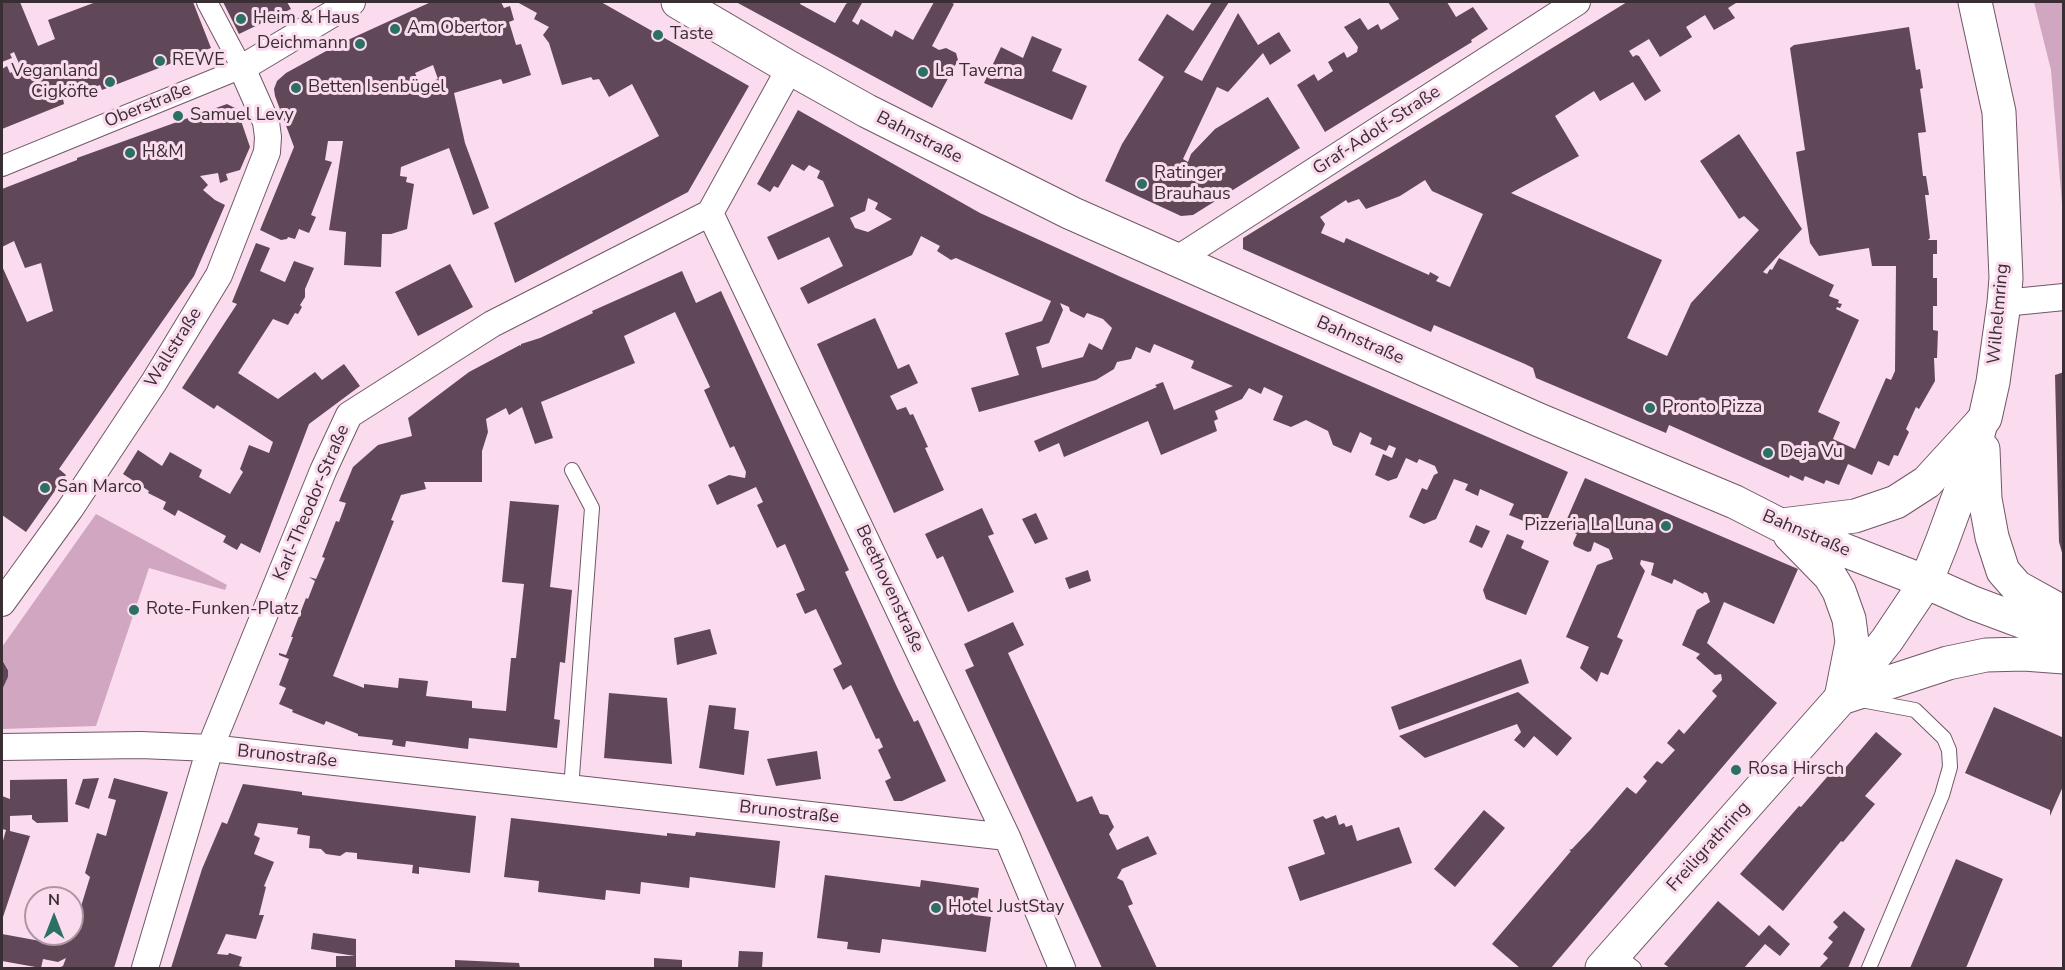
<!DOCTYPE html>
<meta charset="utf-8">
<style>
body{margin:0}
#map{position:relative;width:2065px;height:970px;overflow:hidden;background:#fadcee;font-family:"Nunito Sans",sans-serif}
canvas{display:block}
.frame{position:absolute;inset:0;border:3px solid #3a2e35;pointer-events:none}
.north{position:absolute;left:24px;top:886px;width:60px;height:60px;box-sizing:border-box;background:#fadcee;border:2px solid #ad96a4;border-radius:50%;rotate:0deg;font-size:16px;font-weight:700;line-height:24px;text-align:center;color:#3a2e35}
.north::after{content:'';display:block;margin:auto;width:21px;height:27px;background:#2a7063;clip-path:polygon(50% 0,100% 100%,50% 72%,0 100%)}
</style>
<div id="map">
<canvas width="2065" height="970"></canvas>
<div class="frame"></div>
<div class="north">N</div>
</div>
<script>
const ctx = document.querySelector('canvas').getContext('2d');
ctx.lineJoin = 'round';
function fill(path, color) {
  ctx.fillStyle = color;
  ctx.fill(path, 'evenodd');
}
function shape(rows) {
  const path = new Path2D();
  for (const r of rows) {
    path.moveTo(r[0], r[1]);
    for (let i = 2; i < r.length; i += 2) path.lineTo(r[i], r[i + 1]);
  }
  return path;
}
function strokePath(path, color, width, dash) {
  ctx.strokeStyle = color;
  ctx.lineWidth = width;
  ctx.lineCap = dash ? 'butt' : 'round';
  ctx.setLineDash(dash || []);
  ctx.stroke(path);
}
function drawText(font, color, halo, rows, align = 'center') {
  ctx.font = font + ' "Nunito Sans",sans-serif';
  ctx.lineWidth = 6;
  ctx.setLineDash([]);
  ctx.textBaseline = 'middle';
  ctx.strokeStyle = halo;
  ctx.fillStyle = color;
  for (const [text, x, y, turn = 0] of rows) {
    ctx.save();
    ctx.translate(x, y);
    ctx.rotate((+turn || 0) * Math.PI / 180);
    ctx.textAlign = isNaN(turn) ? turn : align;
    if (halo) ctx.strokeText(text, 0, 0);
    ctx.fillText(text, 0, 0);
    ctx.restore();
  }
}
fill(shape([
 [2034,2,2063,2,2063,216,2051,70],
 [96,514,227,585,225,590,149,568,96,726,2,729,2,690,8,677,8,669,2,660,2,647]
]), '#d1a6c0');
fill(shape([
 [2,2,20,2,38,46,55,39,48,20,96,2,193,2,211,48,184,58,182,53,170,57,172,63,102,90,100,85,63,99,64,104,2,129,2,69,7,66,10,73,21,68,14,52,10,54,12,58,2,62],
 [223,2,287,2,291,9,239,34],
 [431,2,501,2,504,8,510,6,514,20,509,22,516,45,521,44,531,75,503,84,501,79,454,93,465,143,489,208,473,215,449,148,401,167,400,176,407,177,406,182,414,184,407,229,391,234,382,234,381,267,344,265,346,232,329,230,343,141,328,141,325,160,332,162,311,215,316,217,309,233,299,229,295,239,288,237,287,239,281,240,260,230,294,147,275,96,274,89,277,81,286,73,339,44],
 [433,65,438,79,421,86,415,73],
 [517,2,601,2,749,86,688,192,515,283,494,223,659,136,632,84,609,97,599,79,593,80,591,77,562,85,549,43,543,35,549,27,534,19,537,13],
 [736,2,801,2,800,4,835,23,846,4,849,2,860,2,862,3,852,21,858,25,861,19,892,37,895,30,913,40,934,2,950,2,954,4,932,46,939,50,946,48,956,53,958,60,932,108],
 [1212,2,1229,2,1184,72,1202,81,1238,13,1258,45,1279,32,1291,51,1270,65,1263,53,1228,92,1217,87,1183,159,1188,162,1191,154,1215,129,1268,97,1300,148,1193,215,1181,216,1105,181,1122,144,1164,77,1138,60,1167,14,1193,31],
 [1388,2,1447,2,1456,17,1473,7,1488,29,1471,40,1472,42,1325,132,1297,85,1314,74,1318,81,1333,71,1328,62,1344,52,1347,58,1357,52,1358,47,1344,27,1360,18,1368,30,1378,24,1381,30,1399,19],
 [1627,2,1735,2,1736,3,1728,8,1735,18,1714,30,1705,15,1686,27,1692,37,1660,57,1649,39,1629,51,1633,57,1636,55,1639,56,1661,91,1645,101,1633,82,1600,101,1594,91,1555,116,1579,156,1511,193,1662,260,1627,338,1667,356,1691,303,1759,230,1744,216,1739,219,1700,161,1739,134,1802,229,1763,272,1767,274,1770,269,1772,270,1779,258,1834,285,1829,296,1839,300,1838,303,1842,304,1840,308,1837,307,1836,309,1859,320,1818,412,1840,422,1833,439,1855,449,1886,378,1891,380,1895,371,1896,266,1872,266,1869,248,1819,256,1810,243,1796,152,1805,150,1790,48,1794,45,1909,27,1916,70,1920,69,1923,88,1920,89,1926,132,1918,133,1923,176,1926,176,1929,195,1925,195,1930,238,1928,240,1937,240,1937,254,1933,254,1933,278,1937,278,1937,306,1933,306,1933,330,1938,331,1937,358,1934,358,1935,381,1919,409,1916,407,1906,429,1909,432,1898,456,1894,455,1889,466,1878,461,1872,475,1848,464,1839,485,1826,480,1824,484,1805,476,1803,481,1790,475,1789,478,1669,425,1666,433,1536,378,1533,368,1525,364,1434,325,1431,332,1243,249,1243,238],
 [1425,180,1432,191,1483,214,1450,287,1436,281,1439,277,1430,272,1429,275,1346,238,1344,243,1321,233,1325,224,1320,217,1346,200,1348,203,1359,199,1366,209,1400,196],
 [1032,36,1062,49,1052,71,1087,86,1072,120,984,83,1001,47,1023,58],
 [227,104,237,109,250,147,240,170,226,174,228,180,220,183,218,173,200,176,208,185,203,190,215,200,225,205,194,276,59,469,66,475,26,532,2,515,2,266,27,322,53,311,41,263,25,268,14,241,2,247,2,189,77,160,77,158],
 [798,110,980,213,1121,277,1568,472,1545,525,1528,517,1526,522,1509,515,1514,504,1480,489,1478,496,1465,490,1468,484,1454,479,1436,519,1424,524,1409,517,1422,488,1427,490,1434,475,1438,473,1435,466,1419,459,1417,463,1406,458,1397,478,1388,481,1375,475,1383,454,1392,458,1396,448,1389,445,1386,451,1370,444,1372,438,1360,432,1351,453,1333,445,1328,431,1306,420,1291,427,1273,420,1283,396,1264,387,1261,394,1249,388,1242,399,1215,411,1218,419,1214,421,1217,431,1161,455,1148,421,1064,457,1059,443,1039,452,1034,441,1157,387,1155,385,1163,382,1174,410,1233,386,1191,368,1194,361,1154,344,1150,353,1136,347,1131,359,1117,362,1114,369,1096,380,979,412,971,388,1019,375,1005,333,1042,321,1051,301,956,258,951,260,937,251,940,246,921,236,912,255,808,304,800,288,843,266,829,237,778,260,767,237,834,206,823,181,817,178,820,171,809,165,804,171,792,164,778,188,774,186,770,192,757,184],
 [868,198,878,203,875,209,892,219,868,232,855,228,850,218,865,211],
 [1060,303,1069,307,1070,311,1084,318,1087,313,1103,319,1112,328,1102,350,1089,343,1083,357,1042,368,1036,347,1049,343,1063,310],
 [256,243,270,248,260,271,285,282,294,261,314,268,305,289,305,297,300,305,302,307,298,314,295,313,288,325,273,319,238,373,278,399,315,372,322,380,344,364,360,386,309,424,260,553,241,543,237,550,223,542,226,536,178,510,175,516,163,509,166,502,148,493,149,491,123,474,138,450,162,466,170,452,202,470,199,477,230,494,243,472,240,469,249,445,269,453,273,442,217,405,214,409,182,388,237,304,232,302],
 [450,264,473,307,418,336,395,292],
 [682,271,696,303,721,291,849,570,845,572,896,685,914,722,918,720,946,781,902,801,894,801,885,781,891,778,878,750,883,747,879,738,876,739,851,685,843,690,833,669,842,664,816,609,805,614,796,594,805,590,785,544,777,548,757,505,763,502,756,487,717,505,708,485,729,475,745,478,746,472,734,446,730,448,704,390,710,387,675,312,624,336,635,363,541,402,553,438,535,444,522,407,509,415,506,408,486,419,488,432,482,451,482,482,424,482,426,489,401,495,391,520,394,521,333,676,364,688,364,684,398,688,399,678,428,681,426,696,472,701,472,708,506,711,511,658,516,658,524,584,502,582,510,501,559,505,550,587,572,590,565,663,560,662,554,719,560,720,557,748,469,738,468,749,406,741,405,747,392,745,393,740,358,736,358,734,326,721,324,725,292,712,293,710,279,704,286,688,279,685,289,659,279,655,279,653,286,655,293,637,291,637,306,598,308,599,315,581,309,577,316,579,325,558,322,557,336,521,339,522,346,503,339,501,353,467,378,445,412,436,408,418,469,372,520,345,521,346,521,344,540,338,593,313,592,311],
 [875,318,898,369,909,364,918,383,890,396,897,410,906,407,910,415,913,414,928,447,925,448,944,490,894,513,817,344],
 [2064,372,2064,555,2063,556,2059,542,2055,375],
 [1585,478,1798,569,1774,624,1724,602,1707,643,1777,703,1551,968,1520,968,1492,944,1555,870,1571,851,1569,850,1572,849,1591,829,1627,787,1636,794,1647,781,1643,777,1657,761,1662,764,1675,750,1667,743,1679,729,1684,734,1717,696,1712,691,1722,680,1721,674,1715,675,1696,658,1700,654,1682,645,1697,610,1710,602,1707,593,1704,592,1703,594,1674,579,1672,584,1651,575,1654,563,1641,560,1640,564,1645,571,1617,637,1623,640,1608,675,1601,672,1597,682,1580,668,1589,647,1566,637,1597,565,1613,559,1609,549,1594,542,1591,551,1588,552,1574,546,1573,543,1577,534,1563,528],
 [982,508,994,534,988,536,1014,592,968,612,943,556,937,559,925,534],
 [1036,513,1048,539,1035,544,1022,519],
 [1476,525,1490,531,1482,548,1469,542],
 [1507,534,1524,541,1521,548,1549,561,1526,615,1486,599,1483,590],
 [1088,570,1091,581,1069,589,1065,578],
 [1013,622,1024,645,1008,653,1077,802,1092,796,1100,814,1108,815,1114,827,1109,834,1117,850,1148,836,1157,854,1122,869,1117,878,1123,881,1133,904,1128,906,1157,968,1102,968,965,670,974,666,964,644],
 [710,629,717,654,677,665,674,638],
 [1521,659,1529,683,1399,730,1391,707],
 [2,660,8,670,8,677,2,690],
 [1518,692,1572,738,1557,756,1534,736,1524,748,1514,740,1521,732,1517,724,1425,758,1399,736],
 [609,693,667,698,672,764,604,758],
 [709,705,736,708,734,729,749,731,744,775,699,768],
 [1994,707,2064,738,2064,784,2050,816,2050,810,1965,773],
 [1876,732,1902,754,1865,796,1875,804,1843,842,1841,841,1783,911,1740,874,1799,806,1801,807,1834,769,1840,774],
 [817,751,821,779,776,786,767,759],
 [99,778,89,809,75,804,83,779],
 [114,778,168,792,114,968,58,968,63,966,66,958,58,962,43,959,41,968,2,961,2,934,62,945,66,934,72,934,72,925,75,926,90,877,85,873,97,833,106,836,116,800,108,798],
 [67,779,68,822,37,823,32,819,32,815,10,816,10,831,30,836,2,920,2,844,6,830,2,829,2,796,10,799,10,780],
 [243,784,302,792,302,795,358,802,476,816,470,873,419,867,419,874,412,873,413,865,357,859,357,853,346,852,340,856,326,854,321,849,309,848,310,836,297,834,298,828,258,823,254,835,260,838,254,854,274,862,264,886,266,887,259,915,264,915,256,939,226,934,217,954,228,955,229,953,242,957,239,966,247,968,171,968,202,869,222,822,227,824],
 [1484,810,1505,828,1455,887,1434,869],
 [1336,815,1339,825,1344,823,1346,827,1352,825,1357,841,1399,827,1412,863,1300,901,1288,867,1325,854,1313,820,1323,816,1326,819],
 [511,818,667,836,667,833,695,836,696,832,780,841,775,888,690,877,689,888,641,882,640,894,606,890,605,900,538,892,539,881,504,877],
 [1956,859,2003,879,1966,968,1910,968],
 [825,875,920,887,921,880,979,888,975,915,991,917,986,952,882,939,880,953,847,949,848,942,817,938],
 [1718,901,1759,936,1769,925,1790,944,1780,956,1765,944,1744,968,1670,968,1664,964],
 [1844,911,1865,929,1848,968,1819,968,1828,958,1823,954,1833,942,1828,938,1838,927,1833,922],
 [313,933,356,939,356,968,336,968,336,956,355,956,311,949],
 [739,951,763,952,762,968,738,968],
 [654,958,682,960,682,968,654,968],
 [455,960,519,963,520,968,455,968]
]), '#614858');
const service = shape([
 [1861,700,1915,710,1944,738,1949,750,1950,767,1942,795,1869,968],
 [571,789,592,508,572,470],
 [1615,953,1634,968]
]);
const pedestrian = shape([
 [2,166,242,68,207,2]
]);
const minor = shape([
 [710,213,1007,837,1062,968],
 [1176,260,1577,2],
 [2004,303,2064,297],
 [2,603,70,509,154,382,219,275,267,152,268,137,266,122,242,68,352,2],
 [2,747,141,745,210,748,1007,837],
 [145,968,210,748,323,471,349,415,492,324,710,213,790,68]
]);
const tertiary = shape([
 [678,2,790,68,867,111,1071,213,1539,420,1735,502,1780,525,1926,582],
 [1782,525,1855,516,1896,502,1927,482,1981,423],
 [1790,535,1830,576,1839,591,1849,619,1852,642,1841,698]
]);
const secondary = shape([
 [1983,449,1985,499,1992,537,2003,571,2017,587,2064,613],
 [1926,582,1973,603,2064,637],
 [1841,698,1948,663,1986,655,2024,654,2064,657],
 [1602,968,1841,698,1887,640,1926,582,1942,542,1967,474,1981,423,1985,418,1993,382,2004,303,2006,278,1999,112,1975,2]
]);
strokePath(service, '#705767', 16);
strokePath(pedestrian, '#705767', 22);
strokePath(minor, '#705767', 28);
strokePath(tertiary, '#705767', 35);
strokePath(secondary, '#705767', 35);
strokePath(service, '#fff', 14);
strokePath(pedestrian, '#fff', 20);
strokePath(minor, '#fff', 26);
strokePath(tertiary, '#fff', 33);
strokePath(secondary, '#fff', 33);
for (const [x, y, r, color] of [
 [241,19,6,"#2a7063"],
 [395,29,6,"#2a7063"],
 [658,35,6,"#2a7063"],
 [360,44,6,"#2a7063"],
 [160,61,6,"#2a7063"],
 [923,72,6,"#2a7063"],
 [110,82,6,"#2a7063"],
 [296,88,6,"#2a7063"],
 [178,116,6,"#2a7063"],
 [130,153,6,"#2a7063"],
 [1142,184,6,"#2a7063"],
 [1650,408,6,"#2a7063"],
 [1768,453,6,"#2a7063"],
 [45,488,6,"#2a7063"],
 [1666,526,6,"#2a7063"],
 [134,610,6,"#2a7063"],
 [1736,770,6,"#2a7063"],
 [936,908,6,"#2a7063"]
]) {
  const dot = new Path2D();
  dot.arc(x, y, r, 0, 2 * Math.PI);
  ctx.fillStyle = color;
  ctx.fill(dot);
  strokePath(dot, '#fadcee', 2);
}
drawText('18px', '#3a2e35', '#fadcee', [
 ["Heim & Haus",253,19],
 ["Am Obertor",407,29],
 ["Taste",670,35],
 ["Deichmann",348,44,"right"],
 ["REWE",172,61],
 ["Veganland",98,72,"right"],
 ["Cigköfte",98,93,"right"],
 ["La Taverna",935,72],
 ["Betten Isenbügel",308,88],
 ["Samuel Levy",190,116],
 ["H&M",142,153],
 ["Ratinger",1154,174],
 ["Brauhaus",1154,195],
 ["Pronto Pizza",1662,408],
 ["Deja Vu",1780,453],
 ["San Marco",57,488],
 ["Pizzeria La Luna",1654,526,"right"],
 ["Rote-Funken-Platz",146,610],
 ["Rosa Hirsch",1748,770],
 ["Hotel JustStay",948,908]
], 'left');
drawText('18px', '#3a2e35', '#fadcee', [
 ["Oberstraße",148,106,-22],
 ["Graf-Adolf-Straße",1377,131,-33],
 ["Bahnstraße",919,138,27],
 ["Wilhelmring",1999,314,-85],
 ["Bahnstraße",1360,341,24],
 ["Wallstraße",174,348,-58],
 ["Karl-Theodor-Straße",312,503,-67],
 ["Bahnstraße",1806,534,23],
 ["Beethovenstraße",889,589,65],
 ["Brunostraße",287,757,6],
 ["Brunostraße",789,813,6],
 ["Freiligrathring",1709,847,-48]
]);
</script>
